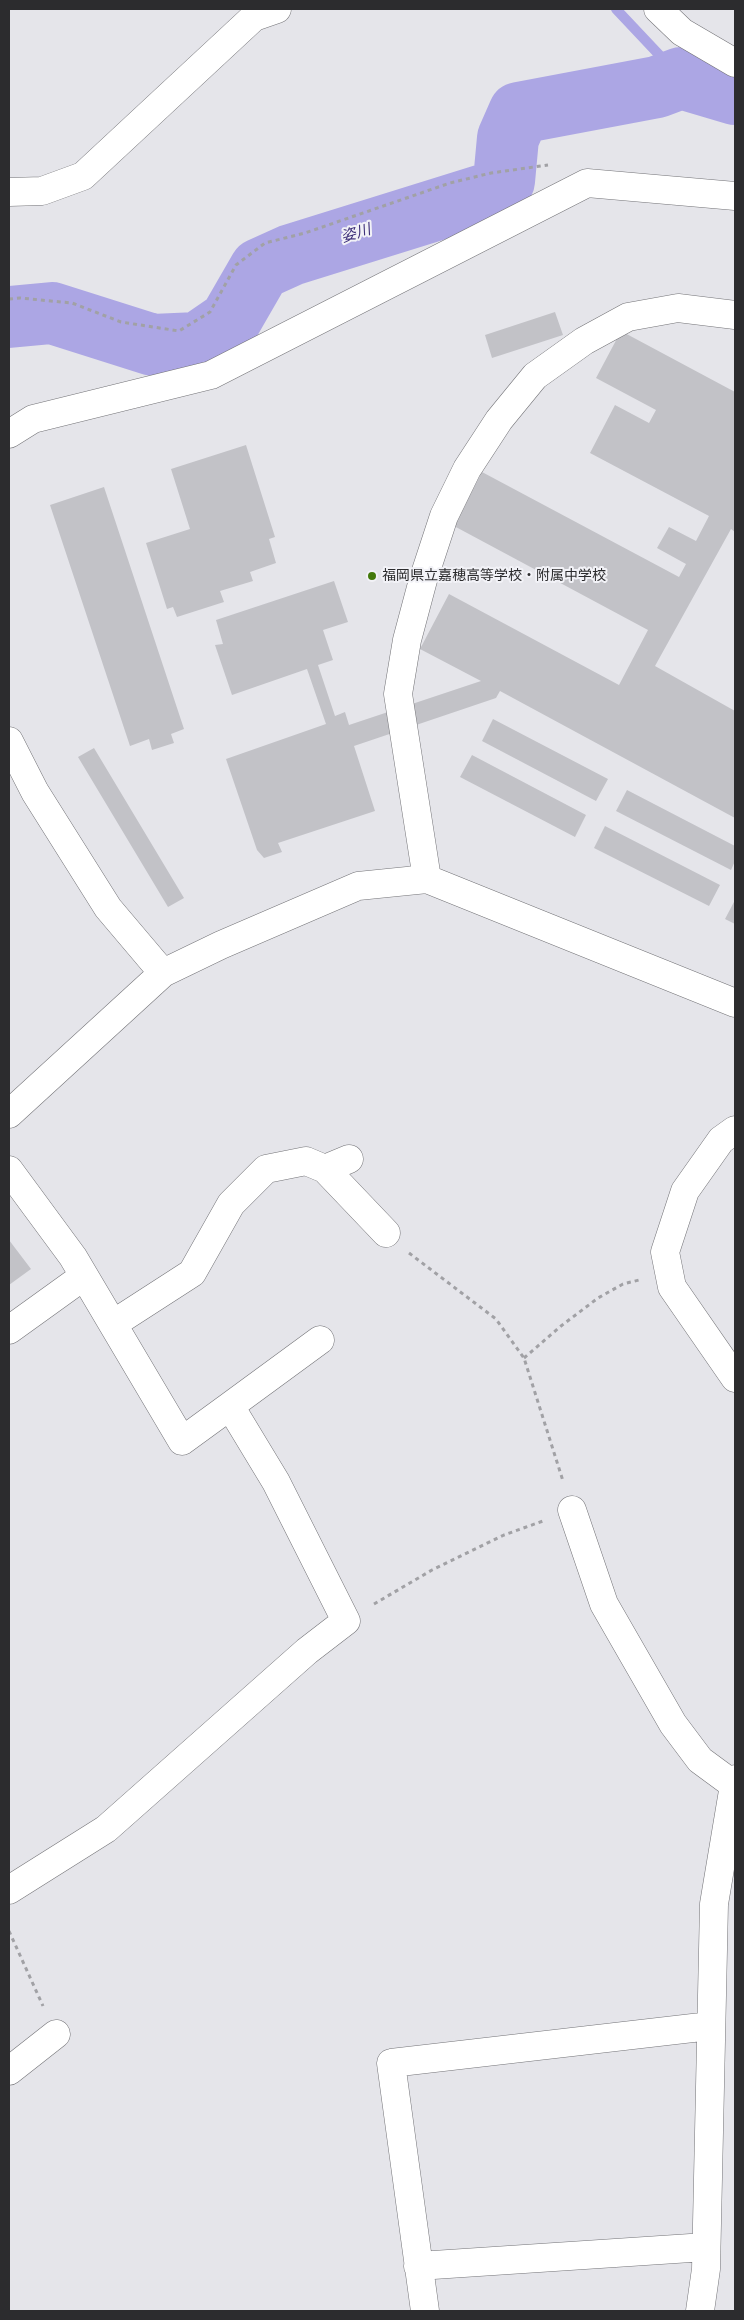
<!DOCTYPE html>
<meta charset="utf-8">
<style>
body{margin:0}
#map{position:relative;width:744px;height:2320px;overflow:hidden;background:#e5e5ea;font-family:"Archivo Narrow",sans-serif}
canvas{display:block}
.frame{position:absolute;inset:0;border:10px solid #2c2c2e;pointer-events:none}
</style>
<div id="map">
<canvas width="744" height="2320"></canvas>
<div class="frame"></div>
</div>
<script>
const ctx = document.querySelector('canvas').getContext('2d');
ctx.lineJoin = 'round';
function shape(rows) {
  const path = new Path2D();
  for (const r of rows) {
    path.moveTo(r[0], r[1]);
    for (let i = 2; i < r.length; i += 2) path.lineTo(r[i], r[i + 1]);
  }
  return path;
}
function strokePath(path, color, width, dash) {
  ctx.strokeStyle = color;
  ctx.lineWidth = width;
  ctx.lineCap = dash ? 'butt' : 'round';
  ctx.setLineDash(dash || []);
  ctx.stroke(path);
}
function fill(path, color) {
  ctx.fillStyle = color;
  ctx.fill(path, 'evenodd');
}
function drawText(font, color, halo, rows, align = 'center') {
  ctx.font = font + ' "Archivo Narrow","Noto Sans JP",sans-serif';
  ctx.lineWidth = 4;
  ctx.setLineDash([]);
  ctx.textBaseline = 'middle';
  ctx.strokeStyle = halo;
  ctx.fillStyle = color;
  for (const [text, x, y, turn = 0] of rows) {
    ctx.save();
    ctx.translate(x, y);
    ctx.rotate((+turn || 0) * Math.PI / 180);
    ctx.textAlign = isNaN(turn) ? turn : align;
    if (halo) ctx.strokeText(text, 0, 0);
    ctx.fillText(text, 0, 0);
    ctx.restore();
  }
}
strokePath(shape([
 [616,9,681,78]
]), '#aca6e4', 10);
strokePath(shape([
 [9,317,52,313,153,345,198,343,230,321,260,269,291,255,490,193,504,181,508,138,519,113,657,87,681,78,735,94]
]), '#aca6e4', 62);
fill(shape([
 [555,312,563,335,492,358,485,335],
 [621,331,735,392,735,532,731,529,655,666,735,711,735,818,500,691,496,698,354,746,375,811,278,843,282,852,264,858,257,850,226,759,326,724,307,669,232,695,215,645,223,644,216,620,334,581,348,622,323,630,333,660,318,665,335,716,345,712,349,725,481,681,420,649,449,594,619,685,648,630,454,526,482,472,679,577,686,564,657,548,669,527,696,541,709,516,590,453,615,405,649,423,656,410,596,378],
 [246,445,275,537,269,539,276,563,250,572,253,581,220,591,224,602,177,617,173,607,167,609,146,543,190,529,171,469],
 [104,487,184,729,171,734,174,743,152,750,149,739,130,746,50,505],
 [493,719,608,779,596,801,482,741],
 [94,748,184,898,168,907,78,757],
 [472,755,586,815,575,837,460,777],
 [627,790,735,846,735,861,731,870,616,811],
 [605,826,720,885,709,906,594,848],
 [735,900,735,924,725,919],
 [9,1240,31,1269,9,1285]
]), '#c2c2c7');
const minor = shape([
 [658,9,682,32,735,63],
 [9,192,42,191,83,176,254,17,277,9],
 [9,434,33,419,211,375,587,183,735,196],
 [9,741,35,792,108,908,163,973],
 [427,879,398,694,407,640,423,580,444,516,467,469,499,420,535,376,584,341,628,317,678,308,735,315],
 [9,1114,163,973,221,945,358,886,427,879,735,1003],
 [735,1130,721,1140,685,1191,665,1252,672,1287,735,1378],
 [325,1169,386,1233],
 [9,1170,73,1257,182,1441,230,1406,276,1482,346,1621,307,1651,106,1829,9,1890],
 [113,1324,192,1273,231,1204,266,1169,306,1161,325,1169,349,1159],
 [9,1330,84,1276],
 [230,1406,320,1340],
 [572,1510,604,1604,673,1724,700,1760,734,1785],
 [9,2071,56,2034],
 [418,2266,706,2247],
 [425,2311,391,2063,710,2026],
 [700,2311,706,2269,714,1904,735,1779]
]);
strokePath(minor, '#737377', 29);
strokePath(shape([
 [9,299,20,298,72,303,121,322,179,331,210,312,236,265,265,243,305,233,450,183,491,173,548,165],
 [409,1253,496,1319,524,1358,563,1481],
 [524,1358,561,1326,598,1298,623,1284,639,1280],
 [374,1604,432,1570,504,1535,543,1521],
 [9,1931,43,2006]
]), '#a1a1a5', 3, [4, 4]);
strokePath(minor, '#fff', 28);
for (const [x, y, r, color] of [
 [372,576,5,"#43790b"]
]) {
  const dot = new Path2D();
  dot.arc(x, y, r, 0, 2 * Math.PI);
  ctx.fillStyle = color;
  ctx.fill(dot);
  strokePath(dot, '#f2f2f7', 2);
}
drawText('14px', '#2c2c2e', '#f2f2f7', [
 ["福岡県立嘉穂高等学校・附属中学校",382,576]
], 'left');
drawText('italic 15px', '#3f317a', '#f2f2f7', [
 ["姿川",356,234,-17]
]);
</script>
